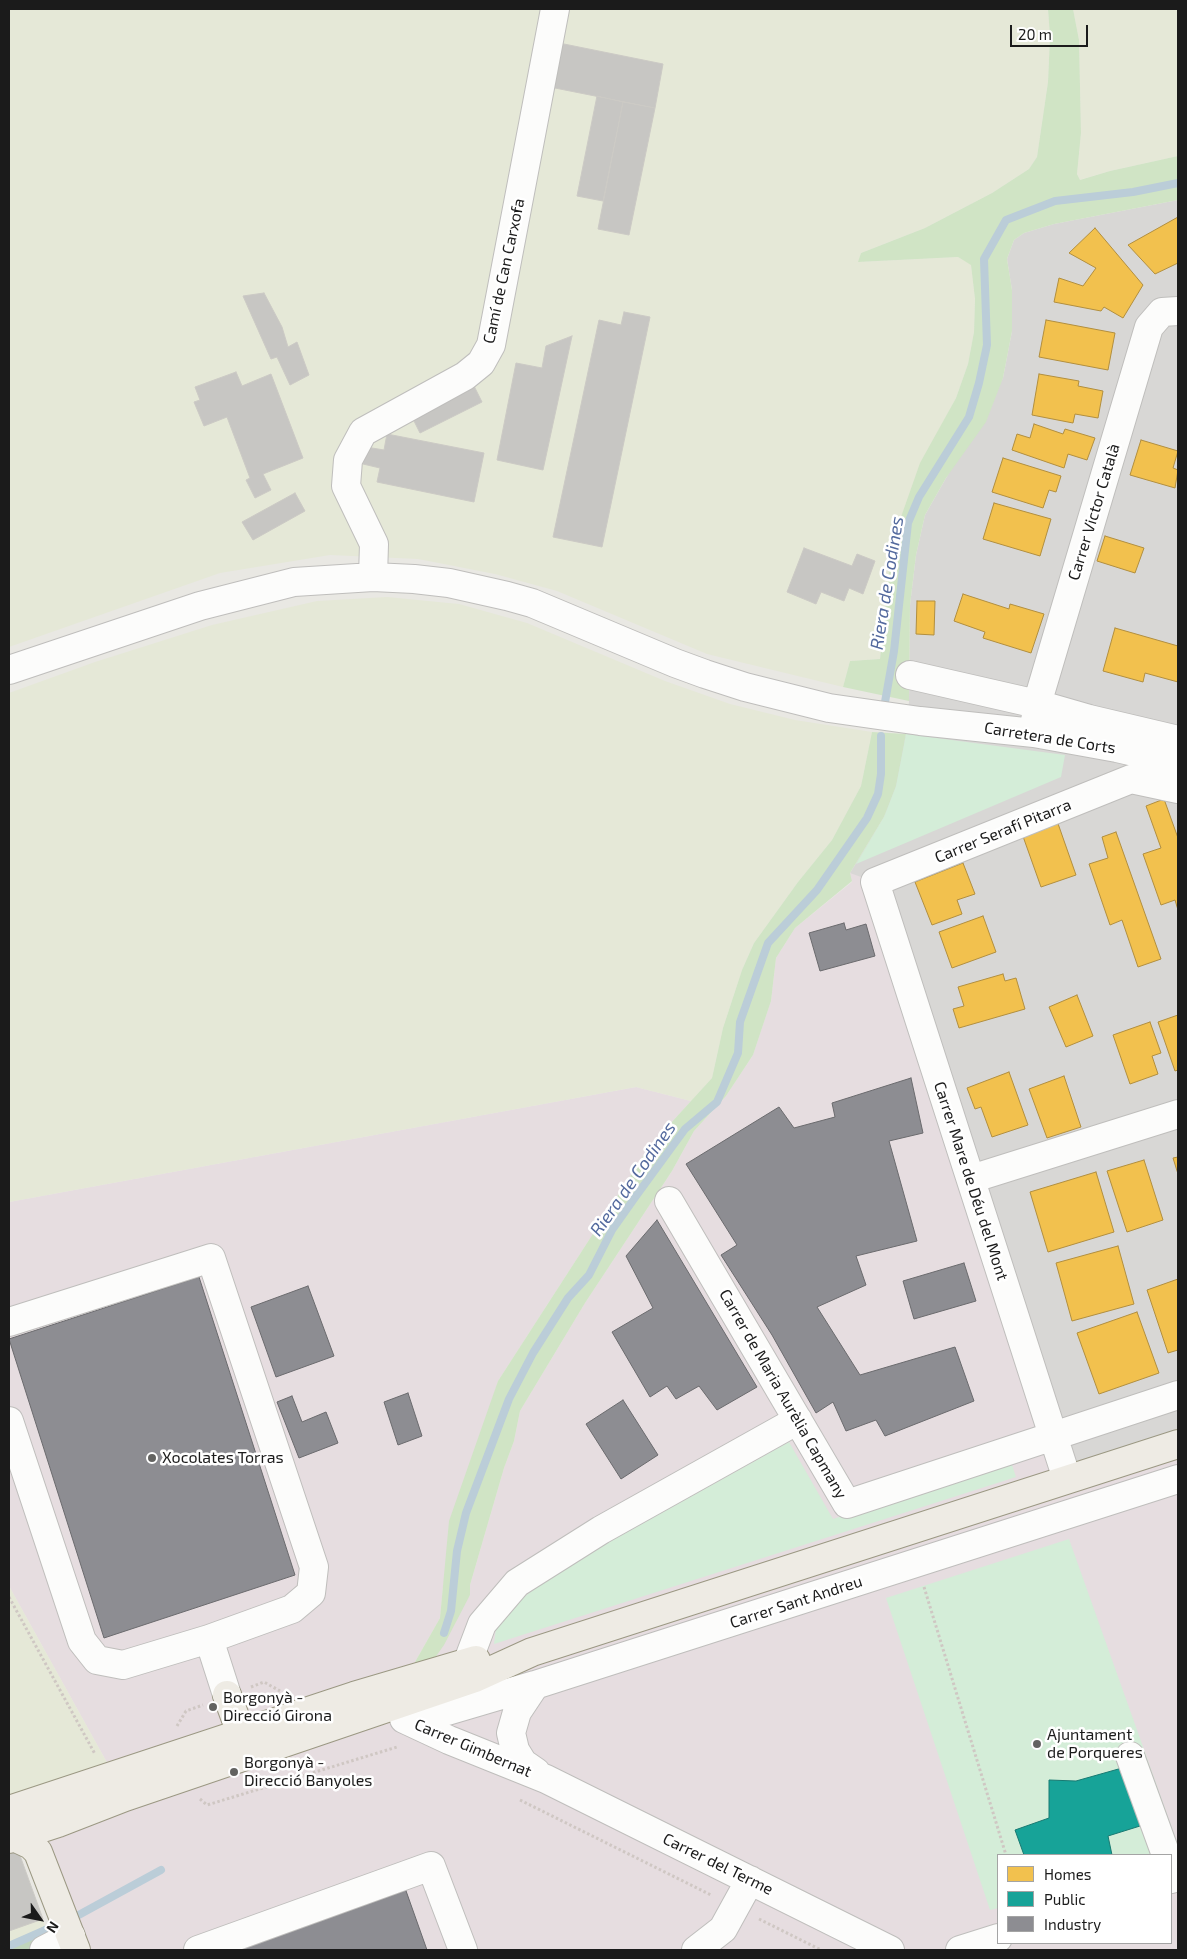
<!DOCTYPE html>
<meta charset="utf-8">
<style>
body{margin:0}
#map{position:relative;width:1187px;height:1959px;overflow:hidden;background:#e9e8e3;font-family:"Exo 2",sans-serif}
canvas{display:block}
.frame{position:absolute;inset:0;border:10px solid #1b1b1b;pointer-events:none}
.legend{position:absolute;left:997px;top:1854px;width:175px;height:90px;box-sizing:border-box;background:#fff;border:1px solid #a4a4a4;margin:0;padding:6px 9px;list-style:none;font-size:15px;color:#1b1b1b}
.legend li{display:flex;align-items:center;gap:10px;height:25px}
.legend b{width:25px;border:1px solid #a4a4a4}
.north{position:absolute;left:15px;top:1894px;width:50px;height:50px;-webkit-text-stroke:4px #fff;paint-order:stroke;rotate:123deg;font-size:14px;font-weight:700;line-height:20px;text-align:center;color:#1b1b1b}
.north::after{content:'';display:block;margin:auto;width:18px;height:22px;background:#1b1b1b;clip-path:polygon(50% 0,100% 100%,50% 72%,0 100%)}
.scale{position:absolute;left:1010px;top:25px;width:78px;height:22px;box-sizing:border-box;border:2px solid #1b1b1b;border-top:0;padding-left:6px;font-size:15px;line-height:18px;white-space:nowrap;color:#1b1b1b;-webkit-text-stroke:4px #fff;paint-order:stroke}
</style>
<div id="map">
<canvas width="1187" height="1959"></canvas>
<div class="frame"></div>
<ul class="legend">
<li><b style="height:14px;background:#f2c14e"></b>Homes</li>
<li><b style="height:14px;background:#17a398"></b>Public</li>
<li><b style="height:14px;background:#8d8d92"></b>Industry</li>
</ul>
<div class="north">N</div>
<div class="scale">20 m</div>
</div>
<script>
const ctx = document.querySelector('canvas').getContext('2d');
ctx.lineJoin = 'round';
function fill(path, color) {
  ctx.fillStyle = color;
  ctx.fill(path, 'evenodd');
}
function shape(rows) {
  const path = new Path2D();
  for (const r of rows) {
    path.moveTo(r[0], r[1]);
    for (let i = 2; i < r.length; i += 2) path.lineTo(r[i], r[i + 1]);
  }
  return path;
}
function strokePath(path, color, width, dash) {
  ctx.strokeStyle = color;
  ctx.lineWidth = width;
  ctx.lineCap = dash ? 'butt' : 'round';
  ctx.setLineDash(dash || []);
  ctx.stroke(path);
}
function drawText(font, color, halo, rows, align = 'center') {
  ctx.font = font + ' "Exo 2",sans-serif';
  ctx.lineWidth = 5;
  ctx.setLineDash([]);
  ctx.textBaseline = 'middle';
  ctx.strokeStyle = halo;
  ctx.fillStyle = color;
  for (const [text, x, y, turn = 0] of rows) {
    ctx.save();
    ctx.translate(x, y);
    ctx.rotate((+turn || 0) * Math.PI / 180);
    ctx.textAlign = isNaN(turn) ? turn : align;
    if (halo) ctx.strokeText(text, 0, 0);
    ctx.fillText(text, 0, 0);
    ctx.restore();
  }
}
fill(shape([
 [1178,200,1178,1444,1067,1479,850,873,884,817,906,734,909,701,910,605,916,555,925,515,1003,378,1012,331,1012,290,1007,259,1014,240,1024,233,1054,224]
]), '#d8d7d5');
fill(shape([
 [850,873,875,882,1067,1479,1178,1444,1178,1950,33,1950,71,1931,27,1811,110,1768,9,1586,9,1202,636,1087,691,1101,649,1147,498,1381,443,1587,440,1618,415,1662,470,1595,470,1585,504,1468,514,1441,520,1411,585,1303,672,1171,694,1131,726,1096,753,1055,771,1001,776,958,795,928,852,882],
 [998,1855,1171,1855,1171,1943,998,1943]
]), '#e6dde0');
fill(shape([
 [9,9,1048,9,1050,36,1048,82,1037,157,1029,169,992,193,925,228,861,253,859,262,958,257,971,264,975,299,974,332,968,364,956,398,939,430,884,609,880,659,850,661,843,687,707,654,557,591,495,574,418,559,330,555,220,573,9,647],
 [1073,9,1178,9,1178,156,1110,171,1080,180,1077,174,1081,133,1079,40],
 [387,597,459,604,527,623,665,681,730,704,795,720,872,732,861,786,832,840,798,882,754,943,742,970,723,1028,712,1078,691,1101,636,1087,9,1202,9,693,95,662,212,625,317,601],
 [9,1586,110,1768,9,1800],
 [18,1850,45,1926,9,1943,9,1853]
]), '#e5e8d7');
fill(shape([
 [1048,9,1073,9,1079,40,1081,133,1077,174,1080,180,1110,171,1178,156,1178,200,1054,224,1024,233,1014,240,1007,259,1012,290,1012,331,1003,378,986,422,946,478,925,515,916,555,910,605,909,701,843,687,850,661,880,659,891,553,901,517,920,463,956,398,968,364,974,332,975,299,971,265,958,257,858,262,861,253,925,228,992,193,1029,169,1037,157,1048,82,1050,36],
 [872,732,906,734,896,786,884,817,850,873,852,881,795,928,776,958,771,1001,753,1055,726,1096,694,1131,672,1171,585,1303,520,1411,514,1441,504,1468,470,1585,470,1595,444,1645,432,1662,413,1674,415,1662,440,1618,449,1521,498,1381,649,1147,712,1078,723,1028,742,970,754,943,798,882,832,840,861,786]
]), '#d0e4c5');
fill(shape([
 [45,1926,52,1941,33,1950,9,1950,9,1943]
]), '#c0d5bb');
fill(shape([
 [906,734,1065,755,1061,777,856,864,884,817,896,786],
 [789,1442,833,1519,1011,1462,1016,1477,494,1644,496,1628,515,1604,559,1570],
 [1069,1539,1178,1845,1178,1849,1159,1855,998,1855,998,1908,990,1910,886,1598]
]), '#d4edd8');
const homes = shape([
 [1178,217,1178,263,1155,274,1128,245,1178,217],
 [1095,228,1143,285,1123,318,1104,307,1101,311,1054,302,1059,278,1083,286,1096,268,1069,253,1095,228],
 [1046,320,1115,333,1108,370,1039,357,1046,320],
 [1039,374,1079,381,1078,386,1103,391,1098,418,1075,414,1073,423,1032,415,1039,374],
 [1034,424,1063,434,1065,429,1095,438,1087,460,1068,454,1064,468,1012,450,1017,434,1030,438,1034,424],
 [1141,440,1178,451,1173,468,1178,470,1175,488,1130,475,1141,440],
 [1003,458,1061,476,1056,492,1049,490,1043,508,992,492,1003,458],
 [994,503,1051,519,1040,556,983,539,994,503],
 [1105,536,1144,548,1135,573,1097,561,1105,536],
 [963,594,1009,609,1010,604,1044,614,1031,653,983,638,985,632,954,621,963,594],
 [917,601,935,601,934,635,916,634,917,601],
 [1115,628,1178,646,1178,682,1145,673,1143,682,1103,671,1115,628],
 [1164,799,1178,838,1178,910,1175,900,1161,905,1143,854,1161,848,1146,806,1164,799],
 [1055,815,1076,875,1041,887,1020,828,1055,815],
 [1116,832,1161,959,1138,967,1122,920,1110,925,1089,864,1108,858,1102,837,1116,832],
 [963,863,975,894,957,900,962,914,932,925,915,882,963,863],
 [983,916,996,952,952,968,939,932,983,916],
 [1003,974,1005,981,1016,978,1025,1009,959,1028,953,1009,964,1006,958,987,1003,974],
 [1077,995,1093,1036,1066,1047,1049,1007,1077,995],
 [1178,1015,1178,1070,1175,1071,1158,1022,1178,1015],
 [1150,1022,1161,1053,1152,1056,1158,1074,1130,1084,1113,1035,1150,1022],
 [1009,1072,1028,1125,992,1137,981,1107,975,1109,967,1088,1009,1072],
 [1064,1076,1081,1127,1047,1138,1029,1089,1064,1076],
 [1178,1157,1178,1174,1173,1158,1178,1157],
 [1144,1160,1163,1220,1127,1232,1107,1171,1144,1160],
 [1096,1172,1114,1232,1048,1252,1030,1192,1096,1172],
 [1118,1246,1134,1304,1072,1321,1056,1263,1118,1246],
 [1178,1279,1178,1350,1168,1353,1147,1290,1178,1279],
 [1137,1312,1159,1373,1099,1394,1077,1333,1137,1312]
]);
fill(homes, '#f2c14e');
strokePath(homes, '#b28f3f', 1);
const public = shape([
 [1122,1768,1140,1826,1108,1836,1112,1855,1024,1855,1015,1830,1049,1818,1049,1780,1076,1781,1122,1768]
]);
fill(public, '#17a398');
strokePath(public, '#187a72', 1);
const industry = shape([
 [844,923,846,930,866,924,875,956,820,971,809,933,844,923],
 [911,1078,923,1133,889,1141,917,1241,856,1256,866,1285,817,1307,860,1375,955,1347,974,1401,885,1436,876,1420,846,1431,833,1402,816,1413,772,1335,721,1255,737,1245,686,1164,779,1107,794,1128,835,1117,832,1103,911,1078],
 [657,1220,757,1387,717,1410,699,1386,676,1399,667,1386,650,1397,612,1332,653,1308,626,1256,657,1220],
 [964,1263,976,1301,914,1319,903,1281,964,1263],
 [199,1277,295,1575,104,1638,9,1339,199,1277],
 [308,1286,334,1356,276,1377,251,1307,308,1286],
 [408,1393,422,1436,398,1445,384,1402,408,1393],
 [292,1396,302,1422,326,1412,338,1443,299,1458,277,1402,292,1396],
 [623,1400,658,1455,621,1479,586,1424,623,1400],
 [405,1888,427,1950,240,1950,239,1947,405,1888]
]);
fill(industry, '#8d8d92');
strokePath(industry, '#6b6b6e', 1);
strokePath(shape([
 [885,702,894,651,908,523,919,497,969,417,979,383,987,345,984,259,1006,220,1055,201,1133,192,1178,183],
 [444,1633,451,1611,457,1551,466,1513,509,1399,533,1353,568,1298,589,1275,612,1230,636,1196,685,1129,717,1102,738,1053,740,1022,768,943,817,890,867,818,878,794,881,774,881,736],
 [9,1946,75,1917,161,1870]
]), '#bbcdd8', 8);
const building = shape([
 [559,43,663,64,655,108,550,87,559,43],
 [597,96,623,102,603,201,577,196,597,96],
 [623,102,655,108,629,235,598,229,623,102],
 [264,293,282,327,288,347,297,342,309,375,290,385,277,357,271,359,243,296,264,293],
 [624,312,650,317,602,547,553,537,599,320,621,325,624,312],
 [572,336,543,470,497,460,516,363,542,368,546,346,572,336],
 [236,372,242,386,271,374,303,458,263,474,271,490,255,498,246,480,250,478,227,417,204,426,194,402,200,400,195,387,236,372],
 [474,386,482,402,420,433,412,417,474,386],
 [387,434,484,453,474,502,377,482,380,468,363,464,366,447,384,450,387,434],
 [295,493,305,511,253,540,242,522,295,493],
 [804,548,852,566,857,554,875,561,863,594,849,588,844,601,821,592,816,604,787,592,804,548],
 [18,1850,43,1919,9,1931,9,1853,18,1850]
]);
fill(building, '#c7c6c3');
strokePath(building, '#cccac5', 1);
const minor = shape([
 [373,577,374,544,346,486,348,460,363,432,465,376,481,363,491,345,555,9],
 [9,670,200,606,294,582,373,577,414,579,449,583,507,596,532,603,675,663,705,674,745,687,829,708,920,721,1034,733,1117,748,1178,762],
 [910,675,1037,704,1089,719,1178,740],
 [1034,733,1037,704,1149,327,1162,312,1178,311],
 [971,1179,1178,1114],
 [669,1201,847,1504,1178,1395],
 [9,1322,211,1258,314,1567,311,1593,292,1609,209,1639,123,1665,97,1660,82,1641,9,1421],
 [1067,1479,875,882,1131,779,1178,789],
 [209,1639,227,1695],
 [468,1661,482,1624,517,1583,601,1530,798,1420],
 [535,1685,517,1712,511,1733,515,1750,523,1763,536,1772],
 [404,1719,449,1740,546,1779,890,1950],
 [413,1721,535,1685,1178,1479],
 [1130,1756,1166,1855],
 [1171,1879,1178,1877],
 [44,1950,71,1936],
 [198,1950,431,1866,463,1950],
 [696,1950,723,1929,750,1880],
 [960,1950,998,1938]
]);
const major = shape([
 [227,1695,238,1725,245,1732,253,1736,262,1736],
 [9,1810,354,1696,476,1660],
 [14,1837,31,1845,38,1852,76,1950],
 [9,1839,58,1823,125,1797,475,1678,532,1652,1178,1444]
]);
strokePath(minor, '#bfbebc', 30);
strokePath(major, '#9b9883', 30);
strokePath(shape([
 [924,1587,1006,1855],
 [9,1597,95,1754],
 [251,1687,264,1682,280,1691],
 [177,1726,186,1711,203,1705],
 [200,1799,207,1805,397,1747],
 [520,1800,711,1895],
 [759,1919,821,1950]
]), '#cfc7c3', 3, [2.5, 2.5]);
strokePath(minor, '#fcfcfb', 28);
strokePath(major, '#eeebe4', 28);
for (const [x, y, r, color] of [
 [152,1458,5,"#636361"],
 [213,1707,5,"#636361"],
 [1037,1744,5,"#636361"],
 [234,1772,5,"#636361"]
]) {
  const dot = new Path2D();
  dot.arc(x, y, r, 0, 2 * Math.PI);
  ctx.fillStyle = color;
  ctx.fill(dot);
  strokePath(dot, '#fff', 2);
}
drawText('16px', '#1b1b1b', '#fff', [
 ["Camí de Can Carxofa",504,271,-78],
 ["Carrer Victor Català",1094,512,-73],
 ["Carretera de Corts",1050,738,9],
 ["Carrer Serafí Pitarra",1003,831,-22],
 ["Carrer Mare de Déu del Mont",971,1181,72],
 ["Carrer de Maria Aurèlia Capmany",783,1394,60],
 ["Carrer Sant Andreu",796,1602,-18],
 ["Carrer Gimbernat",473,1748,23],
 ["Carrer del Terme",718,1864,26]
]);
drawText('16px', '#1b1b1b', '#fff', [
 ["Xocolates Torras",162,1458],
 ["Borgonyà -",223,1698],
 ["Direcció Girona",223,1716],
 ["Ajuntament",1047,1735],
 ["de Porqueres",1047,1753],
 ["Borgonyà -",244,1763],
 ["Direcció Banyoles",244,1781]
], 'left');
drawText('italic 18px', '#546a9e', '#fff', [
 ["Riera de Codines",887,583,-81],
 ["Riera de Codines",633,1179,-55]
]);
</script>
